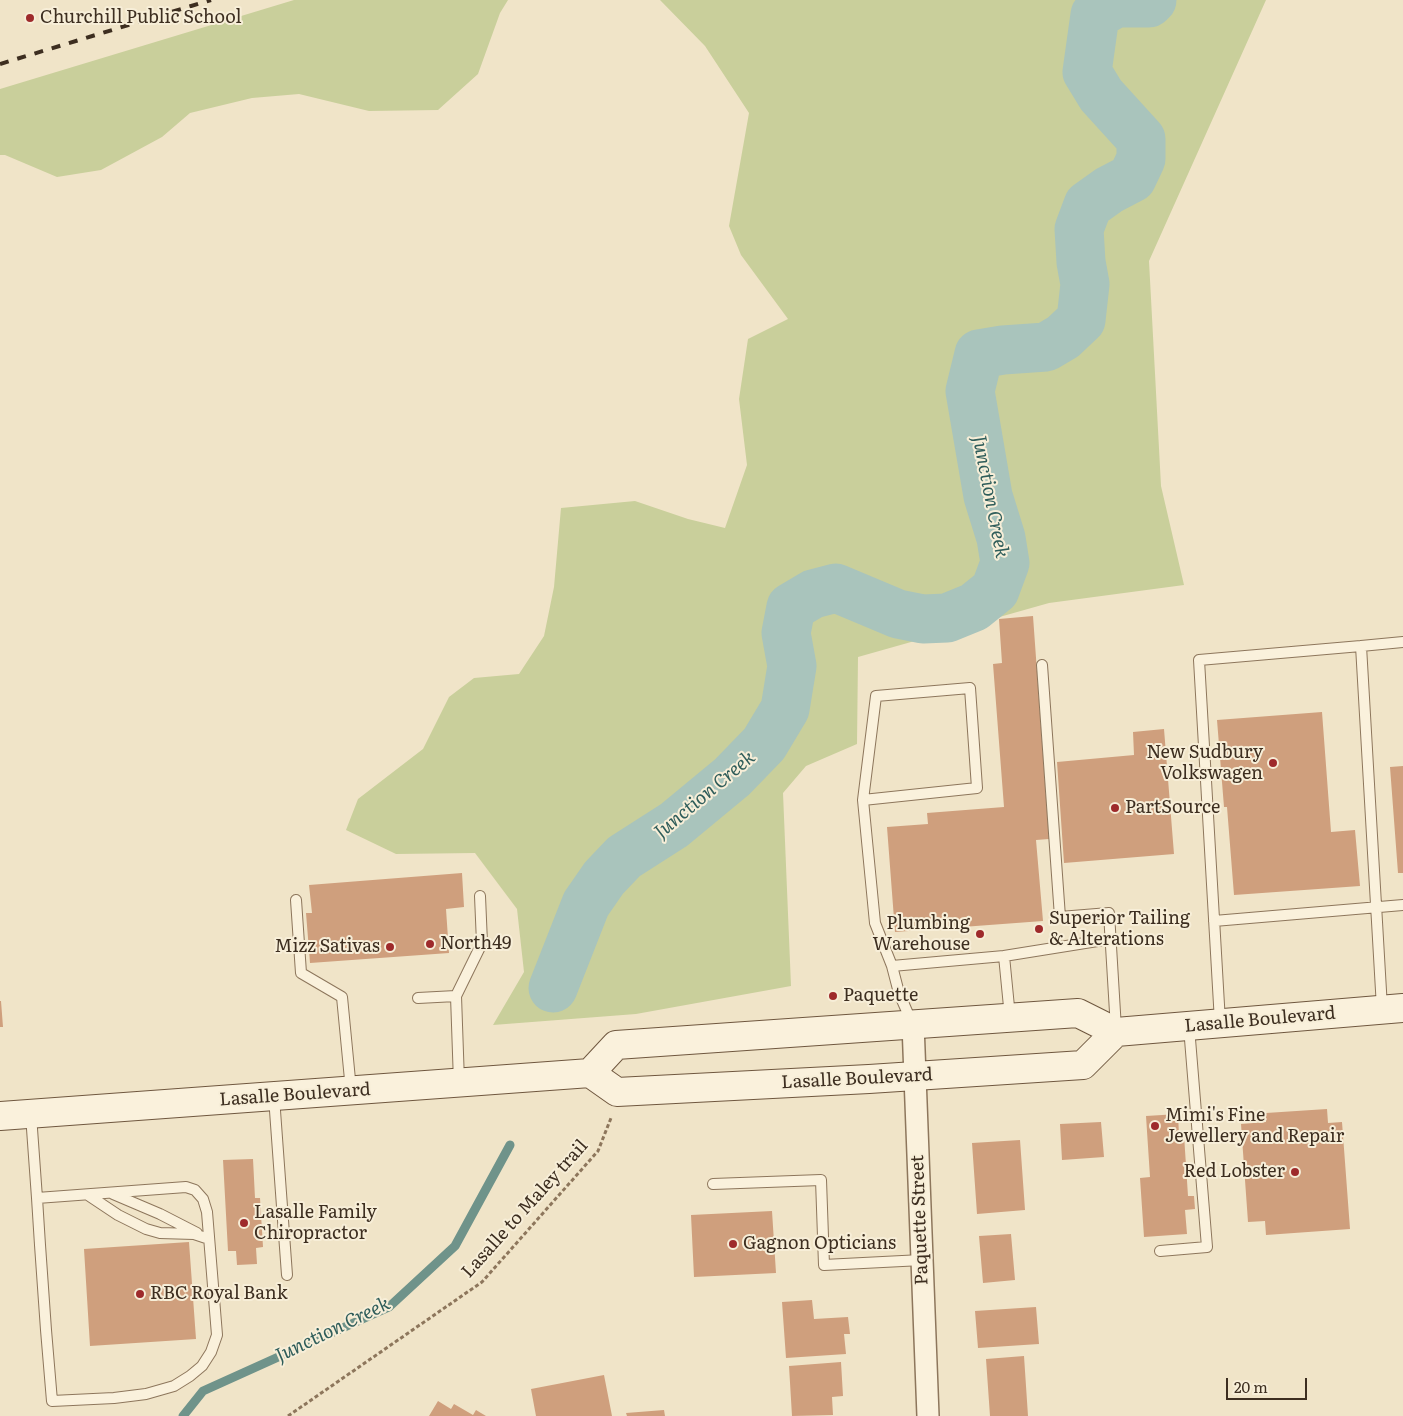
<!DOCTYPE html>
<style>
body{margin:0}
#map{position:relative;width:1403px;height:1416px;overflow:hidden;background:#f0e4c8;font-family:Literata,serif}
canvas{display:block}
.scale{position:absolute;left:1226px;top:1378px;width:81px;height:22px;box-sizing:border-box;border:2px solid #3d2e20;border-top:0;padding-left:6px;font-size:15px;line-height:18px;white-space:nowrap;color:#3d2e20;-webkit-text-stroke:4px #f7eed8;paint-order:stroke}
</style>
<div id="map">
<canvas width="1403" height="1416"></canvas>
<div class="scale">20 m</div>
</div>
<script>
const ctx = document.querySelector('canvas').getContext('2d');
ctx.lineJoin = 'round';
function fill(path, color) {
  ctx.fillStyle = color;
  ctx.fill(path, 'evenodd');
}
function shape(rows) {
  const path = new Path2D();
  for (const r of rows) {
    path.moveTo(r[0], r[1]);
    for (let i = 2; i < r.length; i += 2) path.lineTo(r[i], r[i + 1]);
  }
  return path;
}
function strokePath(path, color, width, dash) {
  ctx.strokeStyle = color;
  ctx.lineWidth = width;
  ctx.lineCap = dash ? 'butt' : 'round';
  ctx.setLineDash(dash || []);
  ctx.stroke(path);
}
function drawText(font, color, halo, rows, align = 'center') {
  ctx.font = font + ' Literata,serif';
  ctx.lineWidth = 4;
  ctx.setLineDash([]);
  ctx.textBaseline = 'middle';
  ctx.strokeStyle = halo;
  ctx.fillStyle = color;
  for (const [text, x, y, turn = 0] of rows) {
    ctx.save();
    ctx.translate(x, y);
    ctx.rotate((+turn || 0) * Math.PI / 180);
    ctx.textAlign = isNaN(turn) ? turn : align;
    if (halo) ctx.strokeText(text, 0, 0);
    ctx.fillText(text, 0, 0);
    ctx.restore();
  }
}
fill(shape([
 [294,0,508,0,500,13,478,74,438,110,369,111,299,94,252,98,190,113,162,137,101,170,57,177,5,155,0,155,0,89],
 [660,0,1266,0,1149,261,1161,486,1184,585,1049,603,858,657,857,744,806,766,783,793,791,986,636,1014,493,1025,524,972,517,909,475,853,396,854,346,830,358,799,423,749,449,697,474,678,519,674,544,636,554,587,561,508,635,501,688,519,725,528,747,465,739,399,748,339,788,319,741,255,729,226,749,113,705,46]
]), '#c9cf9b');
strokePath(shape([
 [183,1416,203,1391,389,1307,455,1246,510,1145]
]), '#6f938a', 9);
strokePath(shape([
 [553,988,586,904,604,878,624,857,674,825,732,777,764,744,785,709,792,666,786,633,791,607,813,594,836,588,898,614,923,619,947,618,974,607,995,590,1005,563,1001,538,988,496,970,391,979,354,1003,350,1046,347,1063,337,1081,320,1085,284,1081,262,1079,229,1088,205,1109,190,1132,178,1141,159,1141,139,1101,95,1087,72,1095,15,1116,3,1149,3,1152,0]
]), '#a9c4bc', 49);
fill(shape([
 [1033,616,1049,839,1036,840,1043,921,895,932,887,827,928,824,927,813,1004,807,993,664,1002,663,999,619],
 [1322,712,1331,832,1355,830,1360,886,1234,895,1227,807,1224,807,1217,720],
 [1164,729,1174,854,1064,863,1057,762,1134,755,1133,732],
 [1403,766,1403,873,1398,873,1390,767],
 [462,873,464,907,446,909,449,953,310,963,306,913,312,913,309,885],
 [0,1001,1,1001,3,1027,0,1027],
 [1327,1109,1328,1123,1342,1122,1350,1229,1266,1235,1265,1221,1248,1222,1241,1124,1266,1122,1266,1113],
 [1178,1114,1179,1135,1184,1135,1188,1196,1194,1196,1195,1209,1185,1210,1187,1234,1144,1237,1140,1178,1150,1177,1146,1116],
 [1101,1122,1104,1157,1062,1160,1060,1124],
 [1020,1140,1025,1210,977,1214,972,1143],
 [253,1159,255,1198,260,1198,263,1247,256,1248,257,1264,237,1265,236,1251,228,1251,223,1160],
 [772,1211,776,1273,694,1277,691,1215],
 [1011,1234,1015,1280,983,1283,979,1236],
 [189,1242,196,1339,90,1346,84,1249],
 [812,1300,814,1319,848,1317,850,1334,844,1334,846,1354,786,1358,782,1302],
 [1036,1307,1039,1344,978,1348,975,1311],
 [1024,1356,1028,1416,990,1416,986,1359],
 [841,1362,843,1396,832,1397,833,1415,792,1416,789,1366],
 [604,1375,612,1416,536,1416,531,1389],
 [438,1401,451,1409,454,1404,473,1415,476,1410,486,1416,429,1416],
 [664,1410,665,1416,627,1416,626,1413]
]), '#cf9f7d');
const service = shape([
 [1361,646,1403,642],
 [1042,665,1060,917,1109,913,1116,1029],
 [863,800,876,696,970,688,977,788,863,800,875,923,892,966],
 [296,900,301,973,342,997,351,1090],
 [1214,921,1403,905],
 [1004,956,1110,939],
 [418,998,456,996],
 [1220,1022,1199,660,1361,646,1382,1008],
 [912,1023,899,993,892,966,1004,956,1010,1017],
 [459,1082,456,996,482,943,480,896],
 [274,1097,287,1275],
 [31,1115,37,1198,40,1245,46,1330,52,1401,114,1398,146,1394,174,1386,190,1376,202,1366,211,1352,217,1335,207,1212,203,1199,195,1190,186,1187,37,1198],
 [713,1184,821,1180,824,1265,922,1260],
 [113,1194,160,1214,197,1233],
 [88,1195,118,1215,146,1229,160,1233,194,1234,209,1239],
 [1160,1251,1207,1247,1189,1027]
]);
const minor = shape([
 [913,1024,928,1416]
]);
const secondary = shape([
 [590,1073,616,1045,1078,1013,1116,1032,1403,1008],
 [0,1116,590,1073,617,1092,869,1079,1083,1065,1116,1032]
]);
strokePath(service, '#8d765c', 12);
strokePath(minor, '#8d765c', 24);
strokePath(secondary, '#6f573f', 30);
strokePath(shape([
 [288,1416,482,1282,598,1151,611,1118]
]), '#8d765c', 3, [4, 2.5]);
strokePath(service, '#faf1dc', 10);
strokePath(minor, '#faf1dc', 21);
strokePath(secondary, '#faf1dc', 28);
strokePath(shape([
 [0,64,211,0]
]), '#3d2e20', 4, [9, 9]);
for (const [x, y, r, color] of [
 [30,18,5,"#9e2a2b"],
 [1273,763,5,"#9e2a2b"],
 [1115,808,5,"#9e2a2b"],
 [1039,929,5,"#9e2a2b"],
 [980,934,5,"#9e2a2b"],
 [430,944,5,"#9e2a2b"],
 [390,947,5,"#9e2a2b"],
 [833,996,5,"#9e2a2b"],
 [1155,1126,5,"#9e2a2b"],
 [1295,1172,5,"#9e2a2b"],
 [244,1223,5,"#9e2a2b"],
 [733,1244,5,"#9e2a2b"],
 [140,1294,5,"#9e2a2b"]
]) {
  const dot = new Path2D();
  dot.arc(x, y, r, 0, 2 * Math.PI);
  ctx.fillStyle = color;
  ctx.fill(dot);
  strokePath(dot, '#f7eed8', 2);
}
drawText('18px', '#3d2e20', '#f7eed8', [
 ["Churchill Public School",40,18],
 ["New Sudbury",1263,753,"right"],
 ["Volkswagen",1263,774,"right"],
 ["PartSource",1125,808],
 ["Superior Tailing",1049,919],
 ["& Alterations",1049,940],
 ["Plumbing",970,924,"right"],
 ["Warehouse",970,945,"right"],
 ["North49",440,944],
 ["Mizz Sativas",380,947,"right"],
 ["Paquette",843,996],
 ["Mimi's Fine",1165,1116],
 ["Jewellery and Repair",1165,1137],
 ["Red Lobster",1285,1172,"right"],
 ["Lasalle Family",254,1213],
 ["Chiropractor",254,1234],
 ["Gagnon Opticians",743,1244],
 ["RBC Royal Bank",150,1294]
], 'left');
drawText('18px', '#3d2e20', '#f7eed8', [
 ["Lasalle Boulevard",1260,1020,-5],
 ["Lasalle Boulevard",857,1079,-3],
 ["Lasalle Boulevard",295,1095,-4],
 ["Lasalle to Maley trail",525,1209,-48],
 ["Paquette Street",920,1220,-92]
]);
drawText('italic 19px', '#2f5d5a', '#f7eed8', [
 ["Junction Creek",990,497,79],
 ["Junction Creek",705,795,-40],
 ["Junction Creek",333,1330,-26]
]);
</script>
